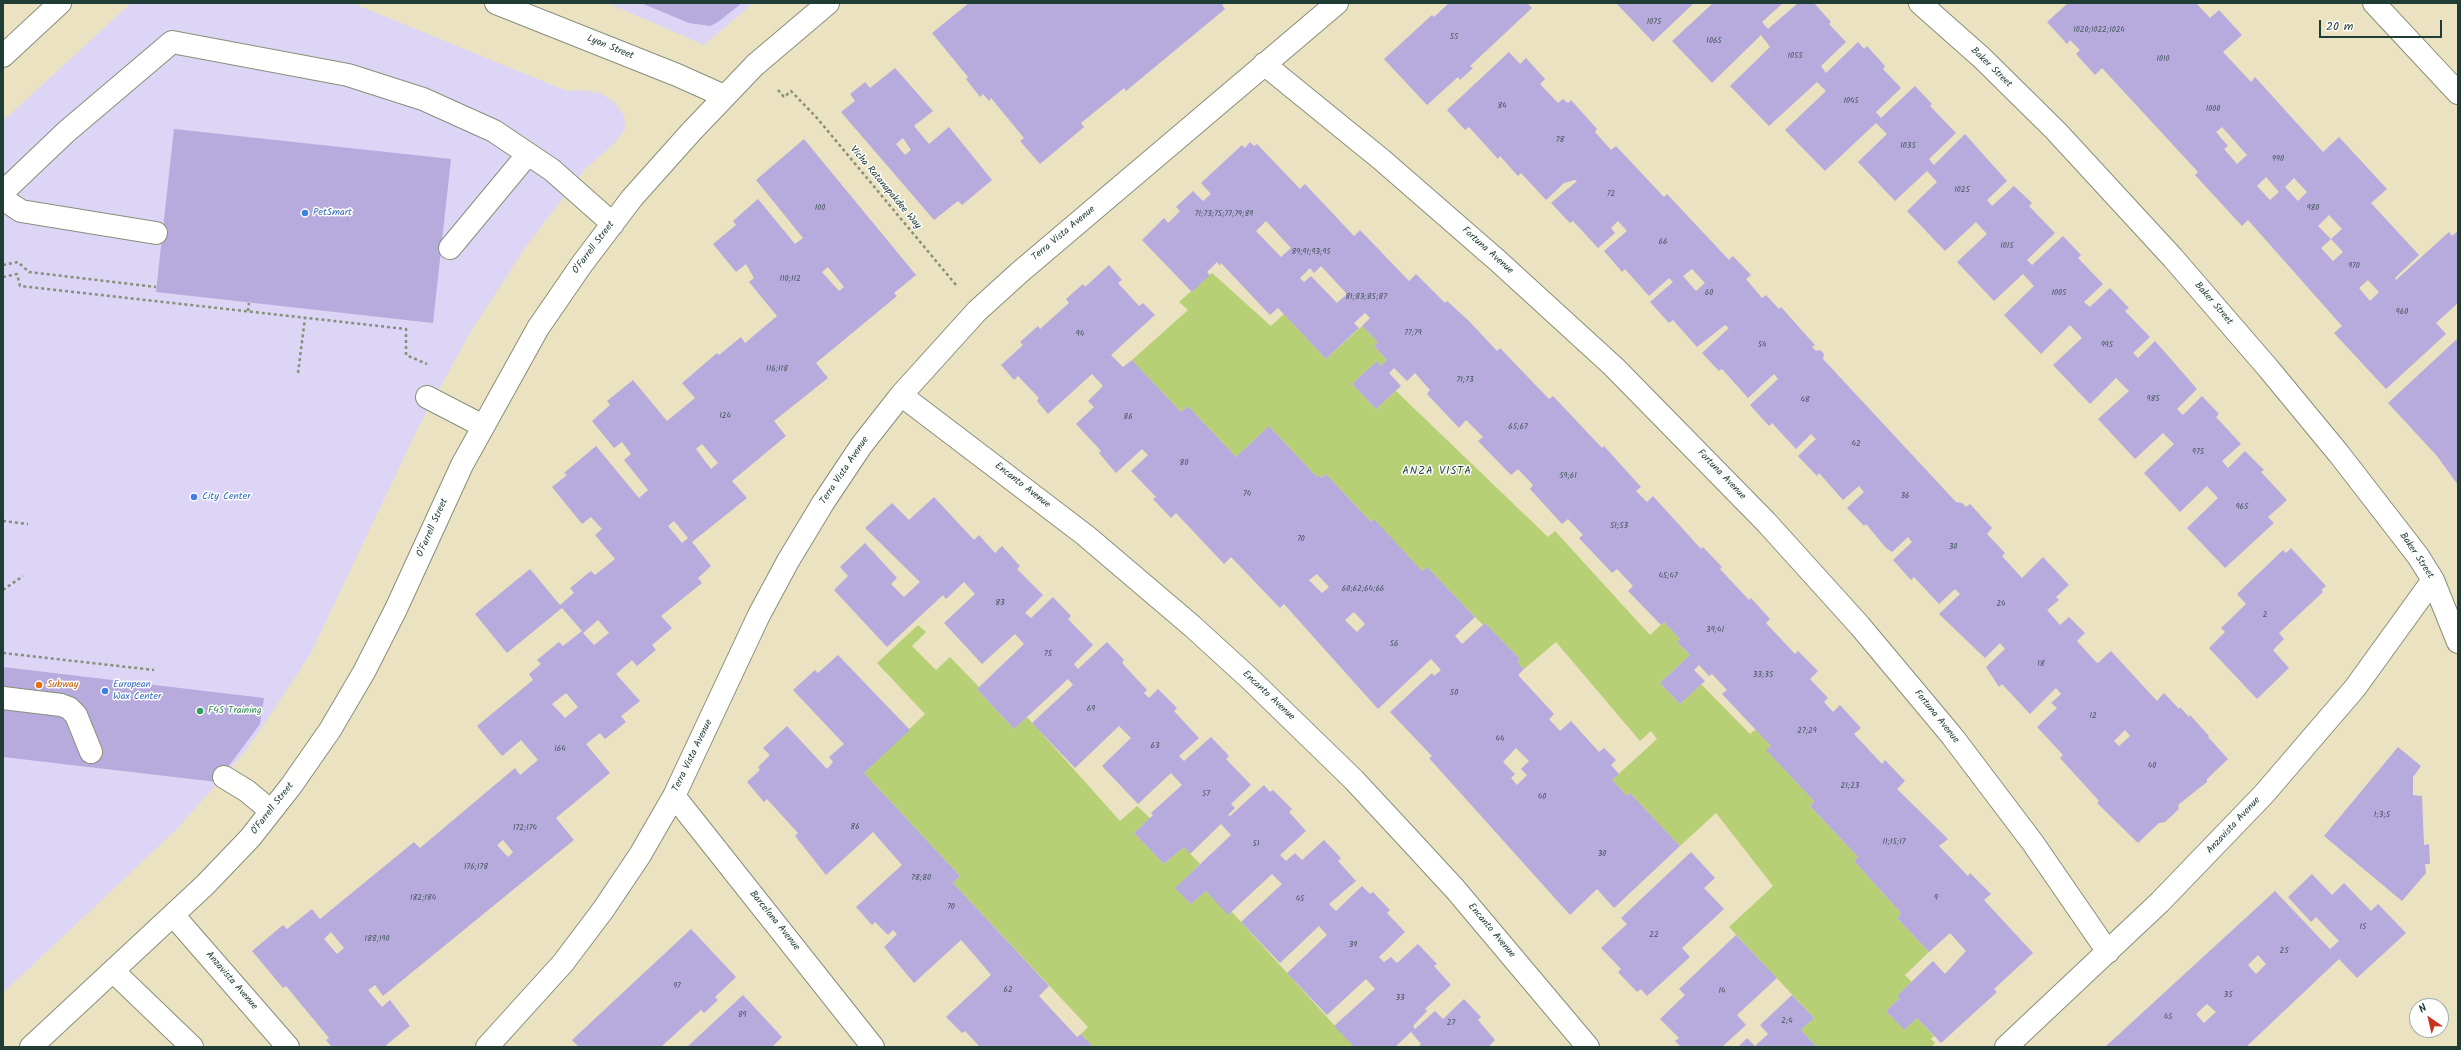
<!DOCTYPE html>
<style>
body{margin:0}
#map{position:relative;width:2461px;height:1050px;overflow:hidden;background:#ebe2c1;font-family:Kalam,sans-serif}
canvas{display:block}
.frame{position:absolute;inset:0;border:4px solid #1f3d34;pointer-events:none}
.north{position:absolute;left:2409px;top:998px;width:40px;height:40px;box-sizing:border-box;background:#fff;border:1px solid #a5b1ae;border-radius:50%;rotate:326deg;font-size:11px;font-weight:700;line-height:16px;text-align:center;color:#1f3d34}
.north::after{content:'';display:block;margin:auto;width:14px;height:18px;background:#c8321e;clip-path:polygon(50% 0,100% 100%,50% 72%,0 100%)}
.scale{position:absolute;left:2319px;top:20px;width:123px;height:18px;box-sizing:border-box;border:2px solid #1f3d34;border-top:0;padding-left:5px;font-size:12px;line-height:14px;white-space:nowrap;color:#1f3d34;-webkit-text-stroke:3px #fff;paint-order:stroke}
</style>
<div id="map">
<canvas width="2461" height="1050"></canvas>
<div class="frame"></div>
<div class="north">N</div>
<div class="scale">20 m</div>
</div>
<script>
const ctx = document.querySelector('canvas').getContext('2d');
ctx.lineJoin = 'round';
function fill(path, color) {
  ctx.fillStyle = color;
  ctx.fill(path, 'evenodd');
}
function shape(rows) {
  const path = new Path2D();
  for (const r of rows) {
    path.moveTo(r[0], r[1]);
    for (let i = 2; i < r.length; i += 2) path.lineTo(r[i], r[i + 1]);
  }
  return path;
}
function strokePath(path, color, width, dash) {
  ctx.strokeStyle = color;
  ctx.lineWidth = width;
  ctx.lineCap = dash ? 'butt' : 'round';
  ctx.setLineDash(dash || []);
  ctx.stroke(path);
}
function drawText(font, color, halo, rows, align = 'center') {
  ctx.font = font + ' Kalam,sans-serif';
  ctx.lineWidth = 3;
  ctx.setLineDash([]);
  ctx.textBaseline = 'middle';
  ctx.strokeStyle = halo;
  ctx.fillStyle = color;
  for (const [text, x, y, turn = 0] of rows) {
    ctx.save();
    ctx.translate(x, y);
    ctx.rotate((+turn || 0) * Math.PI / 180);
    ctx.textAlign = isNaN(turn) ? turn : align;
    if (halo) ctx.strokeText(text, 0, 0);
    ctx.fillText(text, 0, 0);
    ctx.restore();
  }
}
fill(shape([
 [131,3,352,3,567,91,582,90,600,93,615,103,624,116,625,129,614,144,586,168,527,245,471,331,417,430,311,653,265,723,244,753,178,828,3,993,3,121],
 [608,3,753,3,704,45]
]), '#ddd5f6');
fill(shape([
 [1212,273,1271,326,1284,314,1326,359,1362,326,1378,342,1374,346,1387,360,1381,366,1377,361,1352,384,1376,409,1396,391,1548,537,1555,531,1650,635,1664,622,1680,639,1677,642,1690,655,1660,683,1680,704,1701,684,1750,734,1756,729,1771,746,1767,750,1814,801,1810,806,1858,857,1854,861,1901,913,1897,918,1929,952,1905,975,1912,982,1898,995,1900,998,1886,1011,1904,1030,1917,1018,1934,1036,1931,1039,1935,1043,1931,1047,1817,1047,1801,1030,1814,1018,1729,927,1773,886,1716,813,1680,846,1630,793,1627,796,1612,780,1657,739,1651,731,1640,741,1556,642,1524,669,1517,662,1520,659,1485,623,1483,625,1475,617,1427,567,1422,571,1374,520,1371,522,1326,474,1322,478,1319,475,1317,477,1269,426,1236,457,1188,406,1181,412,1132,360,1188,310,1179,302],
 [918,625,926,632,912,646,936,670,950,657,979,687,977,689,1014,729,1027,717,1120,821,1137,806,1150,818,1134,833,1164,864,1184,847,1200,864,1176,888,1191,904,1206,891,1229,914,1232,912,1354,1047,1093,1047,1081,1034,1088,1027,953,883,960,876,864,773,925,714,877,663]
]), '#b7d076');
fill(shape([
 [641,3,742,3,718,22,710,26,689,23],
 [969,3,1225,3,1222,5,1225,9,1126,91,1124,88,1081,123,1084,127,1040,164,1020,141,1024,138,991,98,989,101,983,94,980,97,966,79,968,77,932,33],
 [1449,3,1527,3,1532,8,1470,66,1473,68,1460,80,1458,77,1427,105,1384,59,1432,15,1434,17],
 [1616,3,1694,3,1653,42],
 [1713,3,1783,3,1762,22,1768,29,1798,3,1814,3,1831,22,1829,24,1846,42,1821,66,1826,73,1858,42,1864,49,1867,46,1885,66,1883,69,1901,88,1876,112,1881,118,1915,86,1932,104,1930,106,1956,133,1929,159,1934,165,1965,134,2007,181,1987,200,1992,206,2014,186,2032,203,2029,206,2055,233,2027,260,2032,265,2063,236,2081,255,2078,258,2103,284,2084,302,2090,307,2110,288,2129,308,2125,311,2150,337,2133,353,2138,358,2155,341,2197,389,2177,409,2183,415,2202,396,2219,414,2216,417,2241,444,2222,461,2228,468,2245,451,2264,470,2261,472,2287,500,2268,517,2274,523,2225,568,2187,528,2218,498,2207,486,2180,512,2144,473,2174,444,2163,433,2135,459,2098,419,2129,391,2116,378,2090,404,2053,365,2082,338,2070,325,2041,354,2004,315,2034,286,2023,274,1994,301,1957,262,1987,234,1976,222,1945,251,1907,211,1937,182,1927,171,1895,201,1858,162,1887,134,1876,123,1825,171,1785,130,1826,91,1817,82,1769,126,1730,86,1770,47,1761,35,1712,83,1672,41],
 [2068,3,2196,3,2210,18,2219,10,2242,35,2223,52,2251,82,2255,77,2323,152,2339,137,2387,189,2371,203,2419,255,2395,278,2396,280,2449,232,2452,236,2458,231,2458,303,2436,323,2446,334,2386,389,2334,333,2342,326,2248,220,2242,226,2195,175,2198,172,2102,68,2095,75,2076,54,2080,50,2070,40,2067,44,2047,22],
 [2222,127,2247,155,2237,164,2224,149,2228,146,2216,132],
 [2266,177,2279,192,2270,200,2257,186],
 [2294,178,2307,192,2298,201,2285,187],
 [2329,215,2342,229,2331,239,2343,252,2333,261,2321,248,2331,239,2318,226],
 [2368,280,2379,292,2370,301,2359,288],
 [1509,52,1520,64,1526,58,1545,79,1540,84,1558,103,1563,99,1568,103,1571,100,1597,129,1595,132,1611,150,1616,146,1664,197,1667,194,1729,260,1733,256,1751,275,1746,279,1762,298,1766,295,1779,309,1781,307,1815,345,1812,347,1816,351,1820,350,1824,354,1823,359,1956,502,1962,503,1966,507,1970,504,1992,528,1987,534,2005,553,2002,556,2022,578,2043,557,2069,585,2056,597,2059,600,2047,610,2060,625,2069,617,2085,633,2077,641,2096,662,2098,663,2111,651,2157,701,2164,693,2179,709,2180,707,2189,717,2190,715,2209,736,2208,737,2228,759,2207,779,2207,782,2178,805,2179,809,2165,822,2159,823,2138,843,2097,803,2099,801,2060,758,2063,755,2037,727,2057,708,2051,703,2061,694,2056,688,2030,714,2002,684,1999,687,1986,667,2005,649,2000,643,1985,658,1939,614,1960,594,1955,589,1939,604,1914,577,1911,580,1893,560,1912,542,1908,537,1892,552,1886,548,1866,524,1864,526,1847,508,1864,492,1859,486,1843,500,1819,473,1817,476,1798,456,1816,439,1811,434,1796,449,1772,423,1769,426,1750,405,1778,379,1774,374,1748,398,1722,369,1719,371,1702,353,1729,328,1725,325,1697,347,1673,320,1669,323,1650,302,1673,282,1669,278,1649,296,1625,269,1622,272,1604,251,1627,231,1618,221,1611,228,1615,233,1598,248,1573,221,1570,223,1551,203,1577,181,1575,180,1564,183,1546,200,1521,173,1518,176,1500,156,1498,159,1469,127,1465,130,1447,110],
 [1692,269,1705,283,1696,291,1683,276],
 [2125,730,2130,736,2119,746,2114,741],
 [895,68,933,111,914,126,929,144,949,127,992,180,962,205,958,201,934,220,841,112,855,101,850,94,865,82,870,88],
 [903,138,911,150,905,155,896,144],
 [174,129,451,159,433,323,156,292],
 [804,139,916,275,894,293,897,296,816,363,828,378,774,421,786,436,732,481,747,498,692,542,711,566,698,578,702,583,661,616,672,628,652,645,656,650,637,666,632,660,616,674,640,701,621,716,626,722,605,739,600,733,586,744,610,773,556,818,574,840,383,996,375,985,368,990,382,1007,390,1000,410,1026,386,1045,387,1047,332,1047,326,1040,329,1038,286,986,283,988,252,951,283,925,287,929,312,909,320,919,414,842,420,848,515,768,520,775,538,760,521,740,502,756,477,726,533,680,529,674,541,664,537,660,559,642,563,646,582,631,562,608,507,653,475,614,530,569,560,605,574,593,570,588,591,571,595,575,615,559,595,535,602,529,591,517,582,524,552,487,567,475,564,473,596,446,639,498,648,490,624,460,631,454,622,442,614,448,592,421,610,405,607,401,633,380,667,421,695,398,682,383,717,353,719,355,741,337,745,343,777,316,749,282,754,278,746,264,736,272,713,244,736,225,733,221,758,199,795,244,803,238,756,180],
 [828,267,844,287,839,291,822,272],
 [702,444,718,463,711,469,696,449],
 [674,521,688,538,682,543,668,526],
 [598,620,609,633,594,645,583,633],
 [566,693,578,707,565,718,552,704],
 [503,840,513,852,508,857,497,845],
 [331,932,344,948,337,954,324,939],
 [1250,142,1254,146,1257,144,1300,189,1305,184,1354,236,1360,230,1409,281,1416,274,1445,303,1447,301,1469,321,1497,351,1500,348,1549,399,1553,396,1602,448,1604,446,1641,487,1636,491,1647,502,1653,496,1701,549,1703,547,1722,567,1720,569,1749,600,1751,598,1770,619,1766,623,1795,654,1798,651,1818,671,1810,679,1828,698,1824,702,1833,712,1840,705,1861,728,1854,734,1882,764,1885,760,1905,781,1897,789,1948,839,1939,846,1968,876,1970,873,1991,894,1984,900,2033,953,1994,989,1997,992,1941,1043,1917,1018,1904,1030,1886,1011,1900,998,1897,996,1933,961,1945,974,1966,951,1950,933,1929,952,1897,918,1901,913,1854,861,1858,857,1810,806,1814,801,1766,750,1771,746,1722,694,1727,690,1712,674,1709,676,1699,665,1694,670,1705,681,1680,704,1660,683,1690,655,1677,642,1680,639,1664,622,1661,625,1628,591,1633,586,1617,569,1612,573,1579,538,1583,535,1568,519,1562,524,1530,489,1533,485,1518,469,1511,475,1478,441,1483,437,1466,420,1459,428,1427,394,1430,390,1415,373,1407,381,1394,368,1389,373,1401,386,1376,409,1352,384,1377,361,1381,366,1387,360,1374,346,1378,342,1362,326,1370,318,1365,313,1354,323,1359,328,1326,359,1278,308,1270,315,1221,263,1220,266,1217,262,1207,272,1210,275,1192,292,1142,240,1164,218,1168,223,1180,211,1176,207,1193,191,1203,201,1211,194,1201,183,1242,145,1245,148],
 [1266,221,1291,248,1281,257,1256,231],
 [1321,266,1347,294,1337,303,1311,276,1304,282,1300,278,1310,268,1314,273],
 [1109,265,1122,280,1118,283,1139,306,1143,303,1155,315,1111,355,1123,367,1132,360,1181,412,1188,406,1236,457,1269,426,1317,477,1319,475,1322,478,1326,474,1371,522,1374,519,1422,571,1427,567,1475,617,1455,636,1462,644,1485,623,1520,659,1517,662,1524,669,1518,675,1554,714,1549,719,1560,731,1571,721,1599,752,1604,748,1616,760,1611,765,1619,774,1612,780,1627,796,1630,793,1680,846,1614,908,1597,889,1570,915,1429,758,1432,756,1390,712,1432,673,1434,676,1441,670,1431,659,1378,709,1284,604,1280,608,1231,557,1224,564,1176,513,1171,518,1153,499,1156,497,1131,471,1148,455,1142,449,1116,473,1099,453,1101,451,1076,424,1094,407,1088,401,1103,386,1092,374,1048,414,1037,401,1039,398,1018,376,1014,380,1001,365,1023,345,1020,342,1038,326,1040,329,1069,303,1066,299,1083,284,1085,287],
 [1317,574,1329,587,1322,593,1309,580],
 [1354,612,1365,624,1357,632,1345,620],
 [1516,748,1529,761,1521,769,1527,775,1517,785,1511,778,1515,774,1503,762],
 [2458,338,2458,485,2437,456,2388,403],
 [934,497,974,540,979,535,995,553,1002,546,1020,566,1017,569,1043,595,1025,613,1031,618,1053,597,1071,616,1068,619,1093,645,1074,664,1078,669,1107,642,1124,660,1122,663,1147,690,1144,693,1149,698,1158,689,1177,708,1174,711,1199,738,1179,756,1184,761,1211,737,1229,756,1226,759,1251,785,1231,804,1235,808,1228,815,1230,816,1264,785,1270,792,1273,790,1292,809,1289,812,1306,831,1280,855,1286,861,1295,853,1302,860,1324,840,1341,858,1338,861,1356,881,1329,904,1336,911,1362,886,1370,894,1373,892,1390,910,1387,913,1405,932,1379,957,1384,962,1391,957,1397,963,1418,944,1437,964,1434,966,1451,985,1425,1009,1427,1011,1413,1026,1415,1029,1435,1011,1443,1019,1464,999,1481,1017,1478,1020,1495,1040,1488,1047,1418,1047,1421,1044,1411,1032,1395,1047,1354,1047,1334,1026,1375,989,1366,979,1327,1015,1287,973,1327,935,1319,926,1280,963,1241,922,1282,884,1272,874,1228,915,1206,891,1191,904,1175,888,1231,835,1221,824,1190,854,1184,847,1164,864,1134,833,1153,815,1151,813,1182,785,1171,773,1138,804,1102,766,1131,738,1119,726,1075,768,1032,723,1073,685,1068,679,1014,729,977,689,1024,644,1015,634,982,664,944,623,975,594,964,582,946,599,943,595,887,647,834,590,848,576,840,567,865,543,897,578,891,584,904,597,920,582,865,528,892,503,909,520],
 [2291,548,2326,586,2321,590,2323,592,2279,633,2284,639,2273,650,2289,668,2257,699,2209,648,2225,632,2221,628,2246,604,2237,594,2283,550,2286,553],
 [838,655,910,730,864,773,960,876,953,883,1049,986,1039,996,1077,1037,1081,1034,1093,1047,980,1047,965,1031,962,1033,946,1017,991,975,976,957,961,940,914,983,884,947,897,934,893,930,888,935,875,922,872,925,856,907,902,865,873,832,826,875,795,836,798,833,767,799,764,802,747,782,760,770,758,767,770,755,763,748,787,726,827,769,833,762,829,757,844,744,793,690,815,670,818,673],
 [3,667,264,698,260,724,217,782,3,757],
 [2398,747,2421,766,2413,777,2413,795,2422,796,2424,845,2429,844,2430,864,2425,864,2426,873,2402,901,2324,836],
 [1691,852,1715,878,1704,888,1724,909,1682,948,1690,957,1647,996,1641,989,1637,992,1618,972,1621,969,1601,948,1627,924,1621,918],
 [2312,874,2332,895,2344,883,2371,911,2378,904,2406,933,2357,978,2339,959,2246,1047,2105,1047,2275,891,2330,949,2339,941,2316,917,2311,922,2288,897],
 [2258,955,2266,964,2256,974,2248,965],
 [2207,1004,2216,1012,2204,1023,2196,1014],
 [691,929,736,977,715,997,718,1000,704,1013,701,1010,661,1047,579,1047,572,1040],
 [1736,935,1777,978,1737,1015,1746,1025,1722,1047,1681,1047,1675,1041,1679,1038,1660,1019,1685,995,1679,989],
 [743,995,782,1037,772,1047,687,1047],
 [1792,995,1814,1018,1801,1030,1817,1047,1738,1047,1747,1038,1755,1046,1768,1034,1760,1025]
]), '#b7aadd');
const minor = shape([
 [496,3,677,75,724,96],
 [1920,3,1982,58,2056,131,2173,258,2268,368,2339,454,2418,556,2433,580,2458,642],
 [2374,3,2458,93],
 [1264,64,1382,160,1498,261,1614,367,1766,522,1860,626,1952,736,2033,843,2108,952],
 [3,192,66,132,172,42,348,75,423,99,494,131,552,170,613,224],
 [3,199,21,211,156,233],
 [450,248,528,154],
 [901,395,1085,535,1192,626,1249,678,1354,780,1407,837,1455,889,1588,1047],
 [427,397,483,426],
 [3,698,61,705,69,708,76,715,91,752],
 [224,777,247,791,271,811],
 [674,796,873,1047],
 [173,915,288,1047],
 [113,971,192,1047],
 [31,1047,205,885,250,838,291,786,330,730,364,672,396,609,462,465,538,328,582,264,632,198,691,132,755,65,828,3],
 [487,1047,563,963,603,910,640,855,674,796,759,615,788,561,823,503,861,446,901,395,977,311,1020,272,1337,3],
 [2006,1047,2160,902,2264,794,2355,688,2433,580]
]);
const major = shape([
 [3,56,60,3]
]);
strokePath(minor, '#85907a', 24);
strokePath(major, '#85907a', 24);
strokePath(shape([
 [778,90,784,97,791,91,817,118,956,285],
 [3,265,18,262,29,272,156,287],
 [3,277,17,274,20,286,406,329,406,355,427,364],
 [248,311,249,303],
 [298,373,305,318],
 [3,521,28,524],
 [3,590,23,576],
 [3,653,154,670]
]), '#85907a', 2.5, [3, 3]);
strokePath(minor, '#fff', 22);
strokePath(major, '#fff', 22);
for (const [x, y, r, color] of [
 [305,213,4,"#3f7fe0"],
 [194,497,4,"#3f7fe0"],
 [39,685,4,"#e8710a"],
 [105,691,4,"#3f7fe0"],
 [200,711,4,"#2e9e5b"]
]) {
  const dot = new Path2D();
  dot.arc(x, y, r, 0, 2 * Math.PI);
  ctx.fillStyle = color;
  ctx.fill(dot);
  strokePath(dot, '#fff', 1.5);
}
drawText('8px', '#45585e', null, [
 ["1075",1654,23],
 ["1020;1022;1024",2099,31],
 ["55",1454,38],
 ["1065",1714,42],
 ["1055",1795,57],
 ["1010",2163,60],
 ["1045",1851,102],
 ["84",1502,107],
 ["1000",2213,110],
 ["78",1560,141],
 ["1035",1908,147],
 ["990",2278,160],
 ["1025",1962,191],
 ["72",1611,195],
 ["100",820,209],
 ["980",2313,209],
 ["71;73;75;77;79;89",1224,215],
 ["66",1663,243],
 ["1015",2007,247],
 ["89;91;93;95",1311,253],
 ["970",2354,267],
 ["110;112",790,280],
 ["60",1709,294],
 ["1005",2059,294],
 ["81;83;85;87",1366,298],
 ["960",2402,313],
 ["77;79",1413,334],
 ["94",1080,335],
 ["54",1762,346],
 ["995",2107,346],
 ["116;118",777,370],
 ["71;73",1465,381],
 ["985",2153,400],
 ["48",1805,401],
 ["124",725,417],
 ["86",1128,418],
 ["65;67",1518,428],
 ["42",1856,445],
 ["975",2198,453],
 ["80",1184,464],
 ["59;61",1568,477],
 ["74",1247,495],
 ["36",1905,497],
 ["965",2242,508],
 ["51;53",1619,527],
 ["70",1301,540],
 ["30",1953,548],
 ["45;47",1668,577],
 ["60;62;64;66",1363,590],
 ["83",1000,604],
 ["24",2001,605],
 ["2",2265,616],
 ["39;41",1715,631],
 ["56",1394,645],
 ["75",1048,655],
 ["18",2041,665],
 ["33;35",1763,676],
 ["50",1454,694],
 ["69",1091,710],
 ["12",2093,717],
 ["27;29",1807,732],
 ["44",1500,740],
 ["63",1155,747],
 ["164",560,750],
 ["40",2152,767],
 ["21;23",1850,787],
 ["57",1206,795],
 ["40",1542,798],
 ["1;3;5",2382,816],
 ["86",855,828],
 ["172;174",525,829],
 ["11;15;17",1894,843],
 ["51",1256,845],
 ["30",1602,855],
 ["176;178",476,868],
 ["78;80",921,879],
 ["182;184",423,899],
 ["9",1936,899],
 ["45",1300,900],
 ["70",951,908],
 ["15",2363,928],
 ["22",1654,936],
 ["188;190",377,940],
 ["39",1353,946],
 ["25",2284,952],
 ["97",677,987],
 ["62",1008,991],
 ["14",1722,992],
 ["35",2228,996],
 ["33",1400,999],
 ["89",742,1016],
 ["45",2168,1018],
 ["2;4",1787,1022],
 ["27",1451,1024]
]);
drawText('10px', '#1f3d34', '#fff', [
 ["Lyon Street",610,48,22],
 ["Baker Street",1991,68,44],
 ["Vicha Ratanapakdee Way",885,188,50],
 ["Terra Vista Avenue",1064,234,-40],
 ["O'Farrell Street",594,248,-53],
 ["Fortuna Avenue",1487,251,42],
 ["Baker Street",2213,304,49],
 ["Terra Vista Avenue",845,471,-56],
 ["Fortuna Avenue",1721,475,46],
 ["Encanto Avenue",1022,486,38],
 ["O'Farrell Street",433,528,-66],
 ["Baker Street",2416,556,56],
 ["Encanto Avenue",1268,696,43],
 ["Fortuna Avenue",1936,717,51],
 ["Terra Vista Avenue",693,756,-64],
 ["O'Farrell Street",273,809,-52],
 ["Anzavista Avenue",2234,826,-47],
 ["Barcelona Avenue",774,921,51],
 ["Encanto Avenue",1491,931,50],
 ["Anzavista Avenue",231,981,49]
]);
drawText('10px', '#366cbe', '#fff', [
 ["PetSmart",313,213],
 ["City Center",202,497],
 ["European",113,685],
 ["Wax Center",113,697]
], 'left');
drawText('10px', '#c56008', '#fff', [
 ["Subway",47,685]
], 'left');
drawText('10px', '#27864d', '#fff', [
 ["F45 Training",208,711]
], 'left');
ctx.letterSpacing = '1px';
drawText('11px', '#1f3d34', '#fff', [
 ["ANZA VISTA",1437,472]
]);
ctx.letterSpacing = '0px';
</script>
